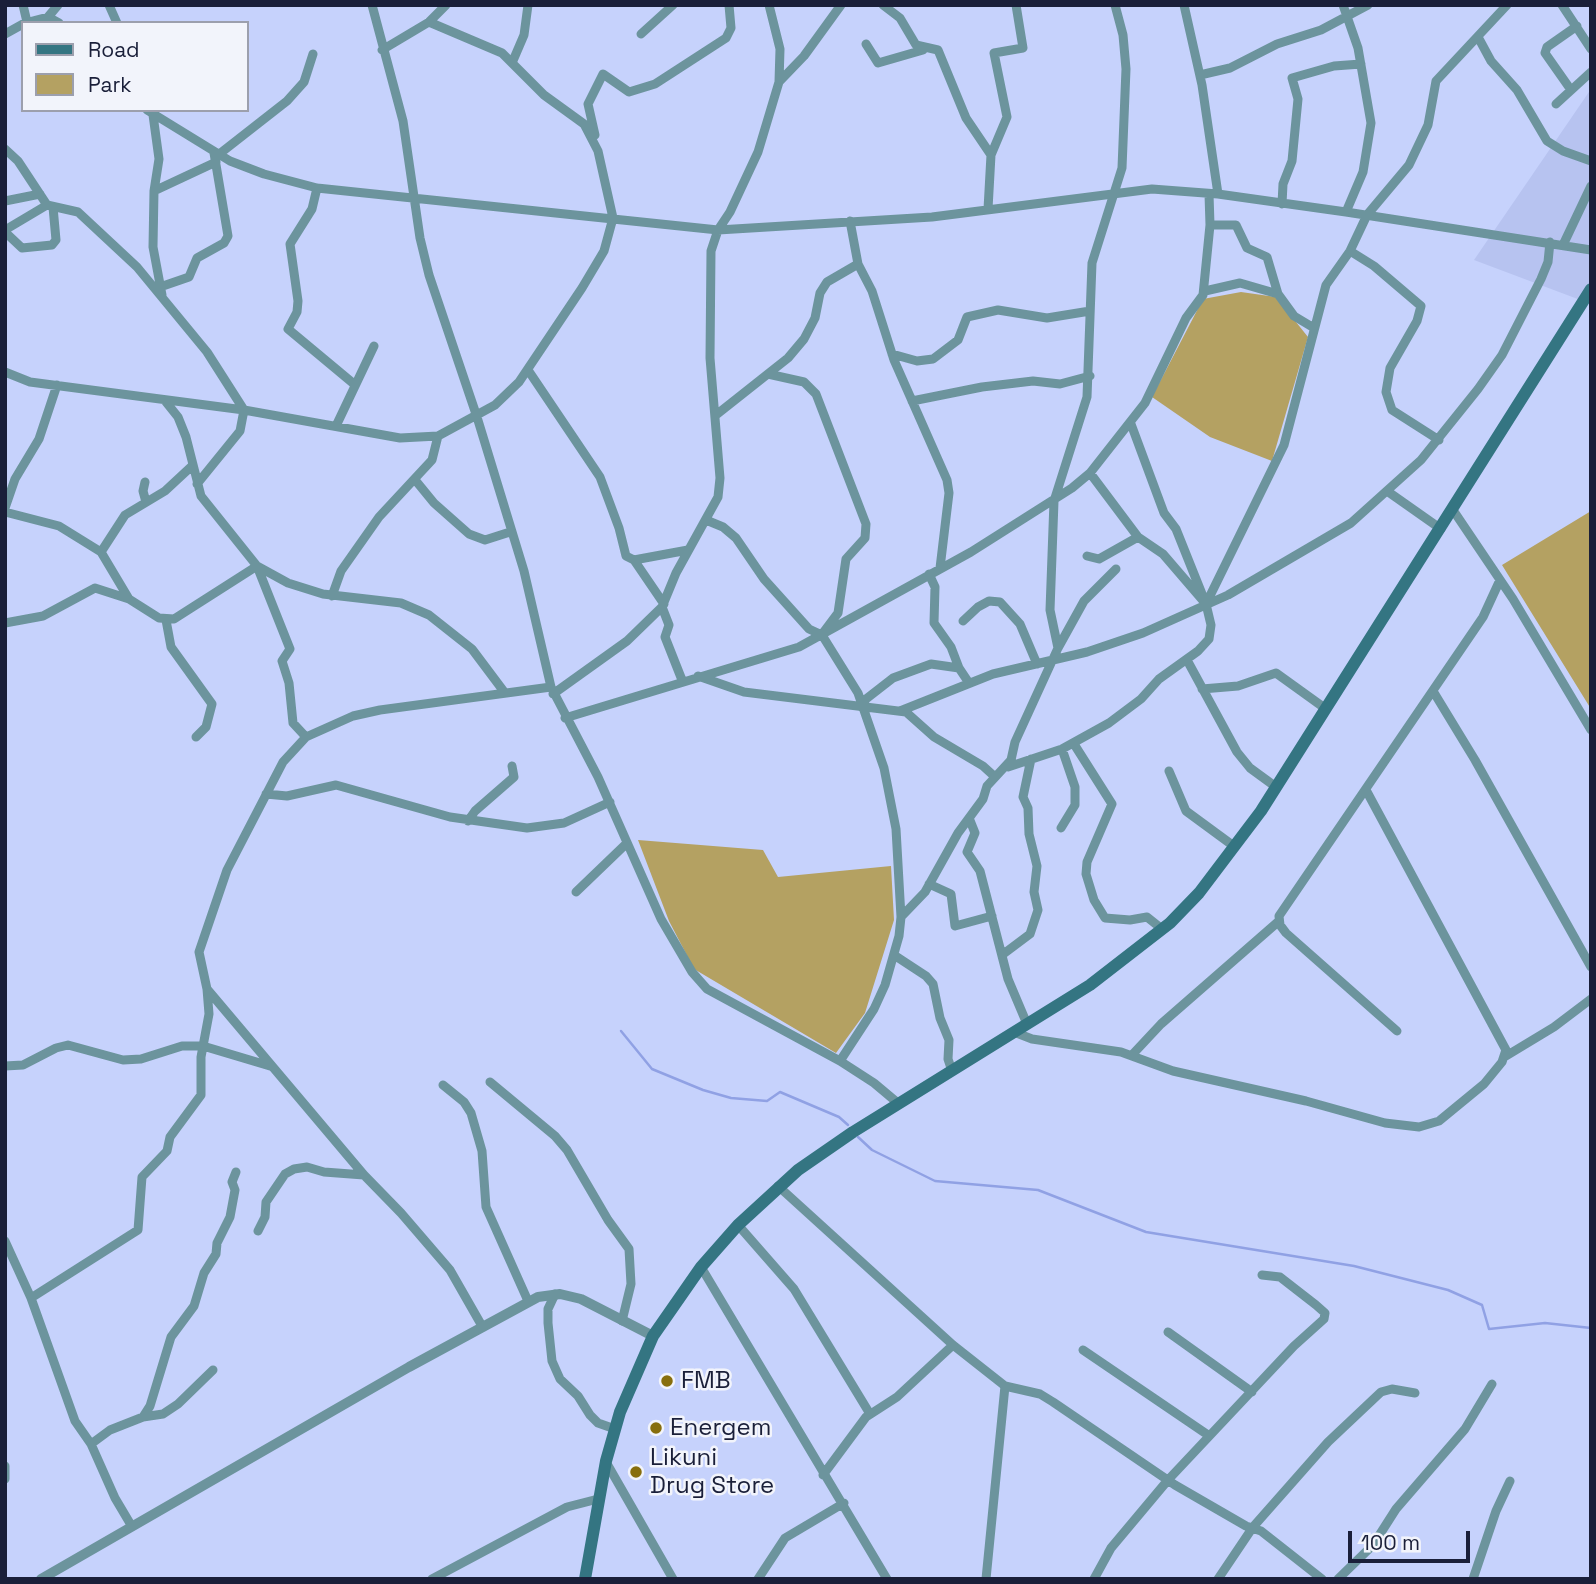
<!DOCTYPE html>
<style>
body{margin:0}
#map{position:relative;width:1596px;height:1584px;overflow:hidden;background:#c6d2fc;font-family:"Space Grotesk",sans-serif}
canvas{display:block}
.frame{position:absolute;inset:0;border:7px solid #1a1f39;pointer-events:none}
.legend{position:absolute;left:21px;top:21px;width:228px;height:91px;box-sizing:border-box;background:#f2f4fb;border:2px solid #9c9fad;margin:0;padding:9px 12px;list-style:none;font-size:21px;color:#1a1f39}
.legend li{display:flex;align-items:center;gap:14px;height:35px}
.legend b{width:35px;border:2px solid #9c9fad}
.scale{position:absolute;left:1348px;top:1531px;width:122px;height:32px;box-sizing:border-box;border:4px solid #1a1f39;border-top:0;padding-left:9px;font-size:21px;line-height:24px;white-space:nowrap;color:#1a1f39;-webkit-text-stroke:5px #f2f4fb;paint-order:stroke}
</style>
<div id="map">
<canvas width="1596" height="1584"></canvas>
<div class="frame"></div>
<ul class="legend">
<li><b style="height:9px;background:#347582"></b>Road</li>
<li><b style="height:19px;background:#b4a162"></b>Park</li>
</ul>
<div class="scale">100 m</div>
</div>
<script>
const ctx = document.querySelector('canvas').getContext('2d');
ctx.lineJoin = 'round';
function fill(path, color) {
  ctx.fillStyle = color;
  ctx.fill(path, 'evenodd');
}
function shape(rows) {
  const path = new Path2D();
  for (const r of rows) {
    path.moveTo(r[0], r[1]);
    for (let i = 2; i < r.length; i += 2) path.lineTo(r[i], r[i + 1]);
  }
  return path;
}
function strokePath(path, color, width, dash) {
  ctx.strokeStyle = color;
  ctx.lineWidth = width;
  ctx.lineCap = dash ? 'butt' : 'round';
  ctx.setLineDash(dash || []);
  ctx.stroke(path);
}
function drawText(font, color, halo, rows, align = 'center') {
  ctx.font = font + ' "Space Grotesk",sans-serif';
  ctx.lineWidth = 5;
  ctx.setLineDash([]);
  ctx.textBaseline = 'middle';
  ctx.strokeStyle = halo;
  ctx.fillStyle = color;
  for (const [text, x, y, turn = 0] of rows) {
    ctx.save();
    ctx.translate(x, y);
    ctx.rotate((+turn || 0) * Math.PI / 180);
    ctx.textAlign = isNaN(turn) ? turn : align;
    if (halo) ctx.strokeText(text, 0, 0);
    ctx.fillText(text, 0, 0);
    ctx.restore();
  }
}
fill(shape([
 [1591,89,1591,304,1474,260]
]), '#b7c3f0');
fill(shape([
 [1241,292,1276,297,1308,337,1272,461,1210,437,1152,397,1203,299],
 [1591,511,1591,709,1502,565],
 [638,840,763,850,778,877,891,866,894,920,865,1013,836,1053,694,969,669,921]
]), '#b4a162');
strokePath(shape([
 [621,1031,652,1069,703,1090,731,1098,767,1101,780,1092,839,1117,848,1125],
 [858,1137,872,1150,935,1181,1038,1190,1146,1232,1354,1266,1448,1290,1482,1305,1489,1329,1545,1323,1591,1328]
]), '#90a1e4', 2.5);
strokePath(shape([
 [23,5,27,22],
 [109,5,117,23],
 [372,5,403,121,420,238,429,275,477,417,524,571,551,687,598,777,661,919,692,972,707,989,840,1061,874,1083,899,1104],
 [883,5,900,18,916,45,938,50,966,118,991,155,988,209],
 [1184,5,1202,85,1218,194],
 [1343,5,1358,48,1371,123,1363,172,1346,212],
 [1562,5,1591,49],
 [48,17,58,5],
 [25,23,48,17,59,23],
 [5,34,23,24],
 [641,34,673,5],
 [1478,37,1491,61,1517,90,1547,141,1563,151,1591,161],
 [866,44,878,63,923,50],
 [382,50,429,22,446,5],
 [512,63,524,35,528,5],
 [1200,75,1230,68,1277,44,1321,30,1368,5],
 [779,82,804,56,841,5],
 [1571,90,1545,53,1547,47,1577,26],
 [1556,104,1591,72],
 [147,110,230,161,264,174,317,188,718,230,932,217,1152,189,1218,194,1346,212,1591,250],
 [153,115,159,159,154,191,153,247,162,295],
 [595,135,588,104,603,74,629,92,655,84,726,38,731,28,729,5],
 [5,149,18,161,47,205,78,212,137,267,207,352,244,410,240,431,197,484],
 [218,155,287,101,304,82,313,54],
 [991,155,1007,117,994,53,1023,48,1016,5],
 [317,188,312,209,290,244,298,301,297,312,288,329,354,384],
 [154,191,216,162],
 [5,201,40,194],
 [1282,204,1283,184,1292,161,1298,99,1292,78,1334,66,1361,64],
 [850,221,858,264,872,291,894,360,947,480,949,493,940,568],
 [1210,225,1236,225,1247,248,1267,257,1278,294],
 [5,230,47,205],
 [5,232,22,248,52,245,56,240,53,207],
 [1563,245,1591,186],
 [1350,251,1374,266,1421,306,1417,321,1390,368,1386,392,1392,410,1439,440],
 [160,287,189,277,197,258,224,243,228,236,214,153],
 [1205,291,1240,283,1278,294,1294,316,1314,328],
 [892,354,917,361,933,359,958,340,967,317,998,310,1047,318,1090,311],
 [528,370,600,477,619,528,626,556,634,560,688,550],
 [5,372,30,382,244,410,400,438,438,436,495,405,519,382,582,288,604,251,613,218,598,151,584,124,544,95,502,53,429,22],
 [768,374,804,382,816,394,866,524,865,538,846,559,838,613,823,633],
 [912,401,982,387,1033,381,1060,384,1090,376],
 [166,402,178,417,186,437,201,496,257,566,288,583,323,594,401,603,429,615,472,649,505,693],
 [716,415,788,358,804,339,815,318,820,293,827,282,858,264],
 [336,426,374,346],
 [1090,473,1138,537,1163,554,1206,604,1284,445,1326,285,1350,251,1367,215,1409,165,1428,125,1436,81,1507,5],
 [416,481,434,503,469,534,485,540,510,532],
 [145,482,143,491,146,502],
 [1387,491,1441,529],
 [5,508,15,479,39,439,57,385],
 [1453,510,1513,599,1591,730],
 [5,512,59,526,101,552,129,599],
 [706,520,723,527,736,538,764,579,809,629,822,635,858,693,884,768,896,829,901,917,899,936,885,985,874,1009,840,1061],
 [101,552,125,515,165,491,193,465],
 [1087,556,1099,559,1138,537],
 [634,560,664,604],
 [929,574,935,587,934,623,951,647,959,668],
 [332,596,341,571,379,517,432,460,438,436],
 [662,607,669,625,665,637,682,680],
 [166,620,171,647,212,704,206,727,196,737],
 [963,621,978,607,989,601,1000,602,1020,624,1037,664],
 [5,623,43,616,95,588,129,599,159,618,174,619,257,566,290,649,282,661,289,683,293,723,306,737],
 [1058,648,1084,601,1116,569],
 [1187,660,1237,752,1250,768,1276,787],
 [698,676,744,692,906,712,934,737,983,766,994,776],
 [1202,689,1238,686,1276,673,1326,709],
 [1433,691,1475,760,1591,967],
 [553,694,627,641,662,607,676,573,718,497,720,478,710,358,711,251,718,230,730,212,758,152,779,82,780,49,769,5],
 [861,707,866,699,893,678,931,664,959,668,969,683],
 [900,711,993,674,1087,652,1143,633,1228,595,1351,523,1421,460,1478,389,1502,355,1541,279,1548,262,1550,242],
 [565,718,799,647,971,552,1072,488,1090,473,1145,403,1186,318,1203,295,1210,225,1209,194],
 [1074,744,1112,804,1087,862,1086,874,1094,900,1105,918,1130,920,1147,917,1162,929],
 [1008,767,1062,749,1109,723,1141,699,1159,679,1198,651,1209,639,1211,625,1206,604,1176,529,1164,513,1131,424],
 [1169,771,1186,811,1235,847],
 [266,794,287,796,336,785,450,817,527,828,564,823,610,802],
 [969,818,975,833,967,852,980,871,1008,979,1027,1024],
 [468,821,475,811,514,777,512,766],
 [1061,828,1075,805,1075,787,1062,749],
 [929,884,951,894,955,926,992,916],
 [576,892,627,843],
 [901,917,925,892,958,833,983,799,987,786,1011,760,1015,742,1058,648,1050,610,1054,501,1087,397,1092,263,1122,168,1126,69,1123,35,1115,5],
 [894,955,926,976,933,984,940,1018,949,1040,948,1059,952,1071],
 [1002,955,1030,934,1038,910,1034,892,1037,866,1029,834,1028,808,1023,797,1031,759],
 [1397,1031,1286,933,1280,925,1279,916,1483,617,1500,580],
 [1014,1032,1032,1039,1121,1052,1173,1071,1306,1101,1385,1123,1419,1127,1439,1121,1484,1084,1502,1062,1506,1050,1366,790],
 [1132,1055,1161,1024,1279,921],
 [1506,1056,1554,1027,1591,999],
 [5,1066,23,1065,56,1048,68,1045,123,1060,141,1059,182,1046,203,1046,270,1066],
 [490,1082,555,1136,567,1150,608,1220,629,1249,631,1284,622,1321],
 [443,1085,464,1102,471,1113,482,1151,486,1207,528,1301],
 [778,1186,953,1345,1005,1386,1040,1394,1053,1402,1175,1485,1246,1526,1261,1531,1322,1579],
 [738,1225,794,1289,870,1414],
 [258,1231,265,1217,266,1202,285,1174,294,1169,307,1167,324,1172,364,1175],
 [5,1241,31,1298,75,1421,91,1444,115,1498,131,1525],
 [701,1267,887,1579],
 [555,1294,548,1309,548,1323,552,1361,560,1379,578,1396,590,1415,598,1423,615,1429],
 [31,1298,138,1230,142,1177,167,1151,170,1137,201,1095,201,1057,209,1014,207,989],
 [482,1326,450,1270,401,1213,364,1175,207,989,199,952,227,870,283,762,306,737,353,716,380,710,551,687],
 [1168,1332,1252,1392],
 [1083,1350,1208,1435],
 [143,1417,150,1406,171,1337,194,1306,204,1273,216,1254,217,1243,230,1217,235,1190,232,1182,236,1172],
 [91,1444,110,1430,143,1417,163,1414,178,1404,213,1370],
 [606,1462,673,1579],
 [5,1466,5,1479],
 [823,1475,866,1417,897,1397,953,1345],
 [432,1579,567,1507,598,1499],
 [758,1579,785,1538,844,1503],
 [986,1579,1005,1386],
 [1094,1579,1111,1548,1168,1480,1294,1346,1324,1319,1325,1313,1316,1305,1280,1277,1262,1275],
 [1218,1579,1253,1527,1328,1442,1381,1392,1392,1389,1415,1393],
 [1338,1579,1373,1545,1396,1509,1465,1429,1492,1384],
 [1473,1579,1496,1511,1510,1481]
]), '#6c949d', 9);
strokePath(shape([
 [41,1579,409,1367,538,1297,560,1294,581,1299,653,1336]
]), '#6c949d', 10);
strokePath(shape([
 [585,1579,606,1461,620,1412,653,1336,701,1267,738,1225,798,1170,853,1132,1090,985,1170,923,1199,893,1261,811,1591,289]
]), '#347582', 12);
for (const [x, y, r, color] of [
 [667,1381,7,"#876e0d"],
 [656,1428,7,"#876e0d"],
 [636,1472,7,"#876e0d"]
]) {
  const dot = new Path2D();
  dot.arc(x, y, r, 0, 2 * Math.PI);
  ctx.fillStyle = color;
  ctx.fill(dot);
  strokePath(dot, '#f2f4fb', 2.5);
}
drawText('24px', '#1a1f39', '#f2f4fb', [
 ["FMB",681,1381],
 ["Energem",670,1428],
 ["Likuni",650,1458],
 ["Drug Store",650,1486]
], 'left');
</script>
